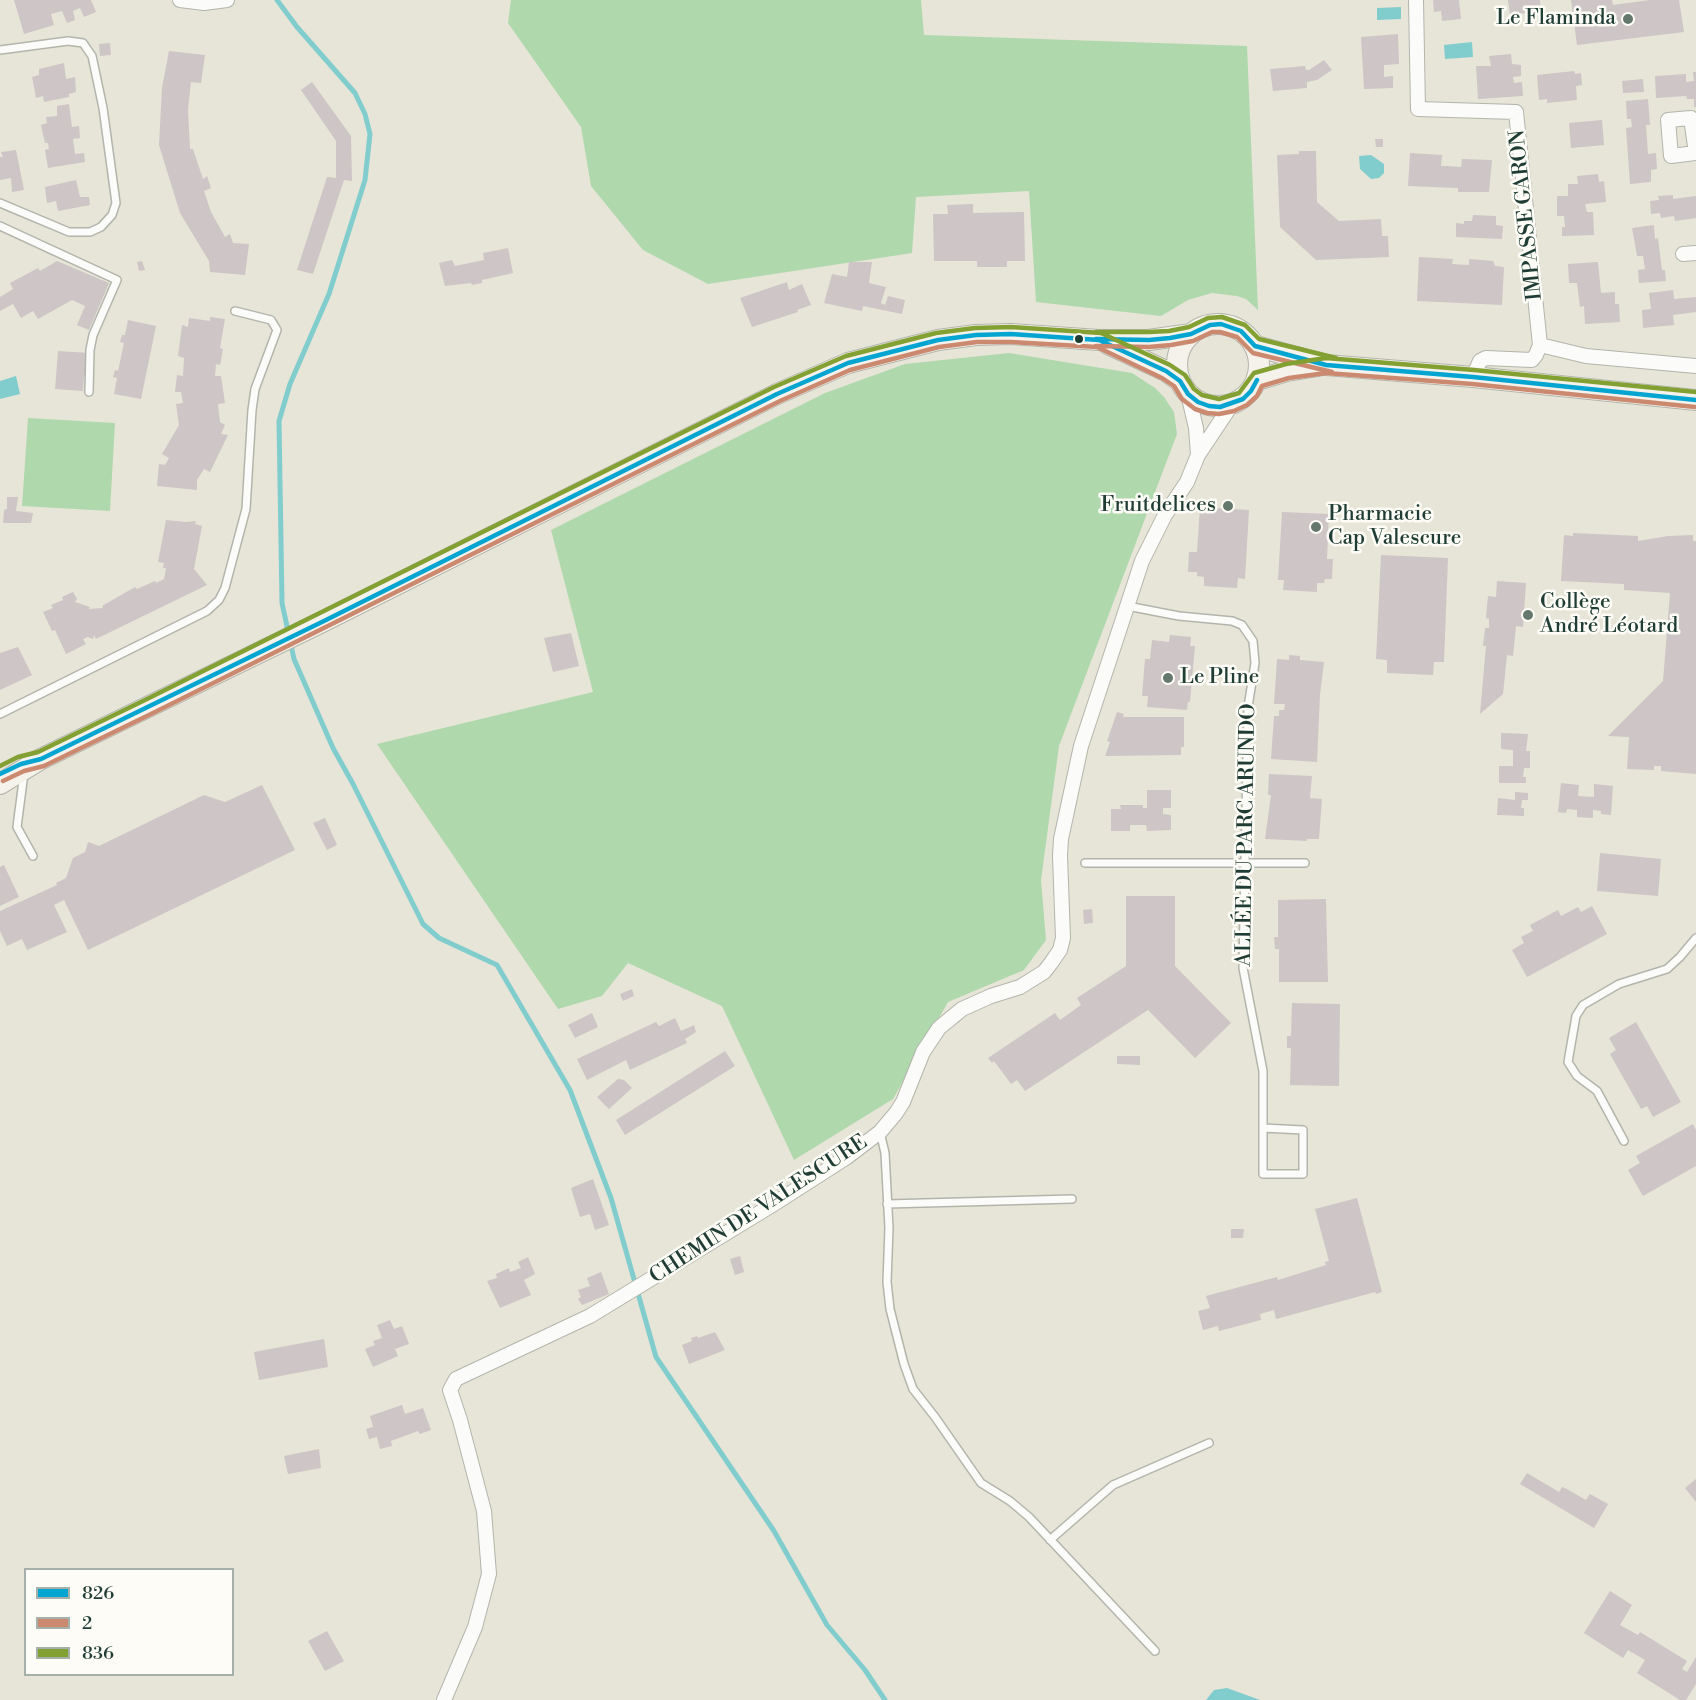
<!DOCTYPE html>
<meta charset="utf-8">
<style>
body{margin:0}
#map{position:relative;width:1696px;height:1700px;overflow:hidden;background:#e7e5d7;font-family:"Libre Bodoni",serif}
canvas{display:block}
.legend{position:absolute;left:24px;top:1568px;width:210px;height:108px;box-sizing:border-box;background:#fdfcf7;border:2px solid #a4b0a9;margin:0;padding:8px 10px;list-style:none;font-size:18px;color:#1f3d34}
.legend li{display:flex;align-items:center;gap:12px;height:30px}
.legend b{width:30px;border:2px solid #a4b0a9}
</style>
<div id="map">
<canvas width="1696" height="1700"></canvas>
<ul class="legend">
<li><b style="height:8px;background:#05a5d2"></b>826</li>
<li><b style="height:8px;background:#cb8970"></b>2</li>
<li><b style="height:8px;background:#83a032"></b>836</li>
</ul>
</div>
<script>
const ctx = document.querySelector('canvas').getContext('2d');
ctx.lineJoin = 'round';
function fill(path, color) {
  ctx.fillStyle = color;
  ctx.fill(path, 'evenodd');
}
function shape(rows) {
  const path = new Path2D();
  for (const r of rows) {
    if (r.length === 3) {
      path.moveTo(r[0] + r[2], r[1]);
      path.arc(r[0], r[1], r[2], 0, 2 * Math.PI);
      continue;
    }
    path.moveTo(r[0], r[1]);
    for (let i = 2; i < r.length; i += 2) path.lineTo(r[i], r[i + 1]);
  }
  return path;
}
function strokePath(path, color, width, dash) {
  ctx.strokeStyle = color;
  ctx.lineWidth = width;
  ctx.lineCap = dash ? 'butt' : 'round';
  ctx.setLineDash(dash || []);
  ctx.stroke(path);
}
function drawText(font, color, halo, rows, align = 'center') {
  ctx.font = font + ' "Libre Bodoni",serif';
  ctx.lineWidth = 5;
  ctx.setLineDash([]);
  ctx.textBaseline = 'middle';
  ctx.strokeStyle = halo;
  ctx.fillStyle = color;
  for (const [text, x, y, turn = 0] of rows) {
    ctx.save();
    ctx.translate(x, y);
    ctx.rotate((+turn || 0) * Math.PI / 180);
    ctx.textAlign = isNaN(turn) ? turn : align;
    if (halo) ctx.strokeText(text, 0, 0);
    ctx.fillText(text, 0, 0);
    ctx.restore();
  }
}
fill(shape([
 [511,0,921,0,924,35,1247,46,1258,310,1246,299,1237,296,1212,293,1188,300,1161,316,1036,302,1029,191,916,197,912,253,708,284,643,250,591,186,581,127,508,23],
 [1009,353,1132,373,1155,388,1164,397,1174,412,1177,434,1059,746,1041,880,1046,940,1024,970,948,1002,893,1099,794,1160,722,1006,628,963,602,996,558,1009,377,744,593,692,551,530,825,393,905,364],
 [28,418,115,423,110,511,22,506]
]), '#afd8ad');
fill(shape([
 [1401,7,1401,19,1377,20,1377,8],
 [1472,42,1473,57,1445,59,1444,45],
 [1371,155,1384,164,1384,173,1379,178,1371,179,1360,169,1359,156],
 [16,376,20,394,0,399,0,381],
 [1227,1688,1260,1700,1206,1700,1214,1690]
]), '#81cdce');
strokePath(shape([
 [277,0,297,27,355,93,365,114,370,134,365,180,329,294,290,384,279,421,282,603,294,659,333,748,353,784,423,924,439,938,497,965,570,1090,611,1198,656,1357,774,1531,827,1625,865,1670,885,1700]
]), '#81cdce', 5);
fill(shape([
 [14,0,91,0,96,12,84,17,80,8,73,11,75,20,67,23,62,11,51,14,54,25,24,34],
 [1433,0,1459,0,1461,19,1442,21,1441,11,1434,12],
 [1508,0,1540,0,1541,11,1510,15],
 [1571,0,1612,0,1613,5,1650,0,1679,0,1684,32,1577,45],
 [1398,34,1399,64,1384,65,1384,77,1393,76,1393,88,1364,89,1361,37],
 [110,43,111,55,100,56,99,44],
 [169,51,205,55,201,83,191,82,188,109,190,149,193,149,203,179,207,176,211,188,204,191,211,212,225,237,230,234,233,243,249,244,245,275,210,272,209,261,180,213,159,145,162,88],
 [1511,54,1512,64,1521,65,1521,76,1513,77,1514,83,1522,82,1523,96,1478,99,1476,66,1491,66,1489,56],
 [1324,60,1332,70,1317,80,1307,82,1307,88,1273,91,1270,69,1305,66,1306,70,1309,70],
 [64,63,66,79,75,77,76,92,69,94,69,97,44,102,43,96,36,98,32,77,39,75,39,69],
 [1574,71,1575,74,1581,73,1582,85,1576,86,1577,100,1547,103,1547,99,1539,100,1537,75],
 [1693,72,1696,72,1696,107,1694,107,1694,99,1687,99,1686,96,1656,98,1655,76,1686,74,1686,82,1694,81],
 [1643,79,1644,92,1623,93,1622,81],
 [312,82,351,136,352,181,344,180,313,274,297,270,327,177,336,178,336,141,301,90],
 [1648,99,1650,125,1646,125,1648,154,1656,153,1657,169,1651,170,1651,182,1630,184,1626,128,1632,127,1631,119,1627,119,1626,101],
 [69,104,72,127,79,126,80,138,73,139,75,154,84,153,85,162,48,168,45,150,49,149,48,143,45,143,41,125,47,123,46,117,57,116,57,106],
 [1602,120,1604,145,1571,148,1569,123],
 [1375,139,1383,139,1383,147,1376,147],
 [16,150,24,190,12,192,11,178,0,180,0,157,3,157,1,152],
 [1299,151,1316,151,1317,202,1339,221,1381,219,1382,236,1388,236,1389,257,1316,260,1280,227,1277,155,1299,154],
 [1410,153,1442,155,1441,166,1447,166,1461,167,1462,159,1492,160,1489,192,1458,192,1458,188,1408,186],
 [1598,174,1599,182,1604,181,1606,202,1585,204,1587,212,1593,212,1594,235,1562,236,1562,227,1565,227,1564,216,1557,216,1557,196,1568,196,1568,184,1578,184,1577,176],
 [76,180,80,197,89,197,90,205,58,211,56,201,47,203,45,187],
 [1673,195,1673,199,1696,196,1696,218,1675,221,1674,216,1661,218,1660,213,1651,214,1650,201,1659,200,1658,196],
 [973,204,973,213,1024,212,1025,261,1007,261,1007,267,977,267,977,261,934,261,933,214,948,214,947,205],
 [1473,215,1496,216,1496,225,1503,226,1502,239,1456,237,1456,223,1464,224,1464,221,1472,221],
 [1654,225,1655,239,1658,238,1662,270,1665,270,1666,281,1639,283,1638,270,1645,269,1643,256,1637,256,1632,228],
 [508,248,513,273,482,280,482,283,472,285,471,283,445,286,439,263,452,260,455,266,484,260,483,253],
 [1419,257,1453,259,1452,264,1469,265,1469,259,1493,261,1495,266,1504,267,1502,305,1417,301],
 [57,261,109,283,89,330,77,325,85,306,72,300,38,319,33,311,21,318,13,304,0,311,0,297,13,289,10,283,38,268,40,271],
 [142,261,145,270,139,271,137,262],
 [849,262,872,262,869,283,886,287,881,303,885,305,888,296,905,300,902,314,863,306,862,311,824,303,832,274,847,277],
 [1598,262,1601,293,1615,292,1615,304,1619,304,1620,322,1585,324,1584,306,1580,307,1577,283,1569,283,1568,264],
 [787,282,789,290,802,284,811,305,797,310,798,312,752,327,740,298],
 [1673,290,1674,299,1696,297,1696,312,1673,315,1674,325,1643,328,1642,310,1651,309,1649,293],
 [210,317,225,319,220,348,223,349,220,365,216,364,215,376,221,376,225,403,218,404,220,422,225,425,221,434,228,435,210,472,204,469,197,480,197,490,157,486,159,464,165,465,169,458,162,454,179,425,176,404,183,403,181,392,175,392,177,375,183,376,184,358,178,356,182,325,188,327,189,318,210,321],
 [128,320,156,326,141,399,114,394,117,378,113,377,115,370,118,371,124,343,120,342,122,335,125,335],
 [58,351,90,353,88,376,84,376,83,391,55,389],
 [7,497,18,497,16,511,33,513,31,523,3,523,4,510,7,509],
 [1200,507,1249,510,1245,579,1238,578,1237,588,1204,586,1204,577,1197,576,1197,572,1188,572,1189,552,1197,552],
 [1282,512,1329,514,1327,559,1333,559,1332,579,1325,579,1324,583,1317,583,1317,592,1283,590,1284,580,1278,580],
 [166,520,186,522,196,521,195,524,202,526,194,569,207,585,96,639,94,635,93,639,88,637,83,639,86,644,66,654,55,630,52,631,43,612,53,608,51,605,63,600,62,597,73,592,77,599,75,602,90,607,89,609,103,608,102,606,135,587,137,589,155,581,156,583,164,579,166,568,163,568,164,563,158,562],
 [1573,533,1638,536,1638,541,1668,536,1693,535,1693,541,1696,541,1696,774,1661,771,1661,766,1654,766,1654,770,1627,769,1629,737,1608,736,1663,681,1670,593,1624,590,1624,584,1561,581,1564,535,1573,536],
 [1381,555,1448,558,1444,662,1434,662,1433,675,1387,673,1387,660,1376,659],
 [1497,581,1526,583,1523,627,1516,626,1513,656,1507,655,1503,694,1480,714,1486,646,1483,646,1485,628,1489,628,1489,619,1486,618,1488,596,1496,597],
 [571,633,579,666,553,672,544,638],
 [1170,635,1191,637,1190,646,1195,646,1190,702,1188,702,1187,710,1147,707,1148,696,1142,696,1145,659,1150,659,1152,640,1169,642],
 [18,647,32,675,0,690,0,653],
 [1289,655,1300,656,1300,660,1324,662,1320,695,1317,762,1271,759,1274,716,1279,716,1279,710,1284,710,1285,704,1274,704,1277,659,1289,660],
 [1117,712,1124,714,1123,717,1184,717,1184,747,1181,747,1181,755,1105,756,1110,742,1107,741],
 [1501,733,1528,734,1526,751,1530,751,1530,768,1524,768,1523,777,1526,777,1526,783,1499,783,1499,766,1513,766,1513,750,1501,749],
 [1269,774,1312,776,1310,798,1322,799,1319,839,1307,839,1307,841,1265,839,1271,795,1268,795],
 [1561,783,1579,785,1578,796,1594,797,1594,784,1613,786,1611,815,1601,814,1601,811,1593,810,1593,818,1577,817,1577,810,1567,809,1566,813,1558,812],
 [262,785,295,850,88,950,64,900,54,905,67,932,27,950,22,939,7,946,0,931,0,911,57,885,56,883,66,878,73,858,85,852,88,842,99,846,204,795,225,802],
 [1147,790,1171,790,1171,808,1163,808,1163,814,1171,815,1171,830,1147,831,1146,825,1130,825,1130,831,1111,831,1111,809,1121,809,1120,805,1143,805,1143,808,1147,808],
 [1515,792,1528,793,1528,800,1522,800,1521,808,1524,808,1524,816,1497,815,1498,798,1515,800],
 [325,818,337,845,327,850,313,823],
 [1600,853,1661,859,1658,896,1597,891],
 [4,865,19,897,0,906,0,867],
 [1126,896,1175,896,1175,966,1231,1023,1195,1058,1148,1010,1025,1091,1017,1080,1011,1084,994,1061,992,1063,988,1058,1055,1013,1060,1020,1081,1005,1077,998,1126,966],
 [1326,899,1328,982,1279,982,1279,949,1275,949,1274,937,1278,937,1278,900],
 [1592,906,1607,934,1527,977,1512,950,1524,943,1521,937,1533,931,1530,925,1558,910,1561,916,1578,907,1581,912],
 [1092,909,1093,923,1084,924,1083,910],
 [632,989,634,996,623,1001,620,994],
 [1292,1003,1340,1004,1339,1086,1290,1085,1291,1048,1287,1048,1287,1036,1291,1036],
 [592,1013,598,1027,575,1038,568,1025],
 [675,1018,681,1031,694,1025,696,1032,685,1039,687,1043,630,1070,626,1060,587,1080,577,1059,656,1022,659,1026],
 [1636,1022,1681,1102,1653,1117,1647,1106,1641,1109,1610,1054,1616,1050,1609,1038],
 [725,1051,735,1066,625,1135,616,1120],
 [1117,1056,1140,1056,1140,1065,1117,1064],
 [618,1079,624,1080,632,1088,609,1109,597,1097],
 [1693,1124,1696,1130,1696,1166,1643,1196,1628,1170,1640,1163,1636,1156],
 [593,1179,609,1225,595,1230,590,1214,580,1217,571,1188],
 [1357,1198,1382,1292,1376,1294,1375,1292,1276,1319,1274,1310,1260,1314,1261,1320,1219,1331,1218,1326,1203,1330,1198,1311,1210,1308,1206,1296,1277,1277,1278,1280,1326,1265,1325,1262,1329,1261,1315,1209],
 [1231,1229,1244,1229,1243,1238,1231,1238],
 [740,1256,744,1272,735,1275,730,1259],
 [528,1257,535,1274,524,1280,531,1295,500,1308,487,1281,497,1278,496,1274,509,1268,510,1272,521,1268,518,1262],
 [601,1272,609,1294,582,1305,578,1299,581,1297,578,1290,590,1286,587,1278],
 [390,1320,394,1329,402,1326,409,1344,395,1349,398,1356,373,1367,365,1349,375,1345,373,1341,382,1338,377,1325],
 [715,1332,725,1350,689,1364,682,1345,692,1341,691,1338,697,1336,698,1338],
 [324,1339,328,1367,259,1380,254,1352],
 [402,1405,405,1414,423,1408,431,1430,420,1434,418,1431,391,1441,392,1446,380,1449,377,1437,369,1439,366,1429,373,1427,370,1416],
 [319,1449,321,1468,288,1474,284,1456],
 [1527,1473,1559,1492,1562,1487,1567,1489,1586,1500,1590,1494,1608,1504,1594,1528,1520,1484],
 [1696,1479,1696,1502,1685,1488],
 [1610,1591,1632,1605,1620,1625,1638,1635,1640,1632,1687,1661,1682,1669,1687,1672,1696,1657,1696,1684,1686,1700,1680,1700,1637,1673,1645,1660,1628,1650,1623,1658,1584,1633],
 [327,1631,344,1661,325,1671,308,1641]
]), '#cdc5c6');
const service = shape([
 [0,50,68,41,83,43,92,56,103,108,116,203,112,215,101,227,90,232,69,232,0,203],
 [0,226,117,280,93,335,90,350,89,392],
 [1127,606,1179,616,1232,621,1242,625,1253,641,1255,663,1248,707,1243,968,1263,1071,1263,1174,1303,1174,1303,1130,1263,1128],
 [0,714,207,611,219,600,225,588,246,509,252,410,255,389,277,330,271,320,235,311],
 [24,773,17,827,33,856],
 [1085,863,1305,863],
 [880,1132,885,1153,889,1228,887,1282,890,1309,904,1364,913,1389,935,1417,981,1483,1010,1501,1029,1517,1155,1651],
 [1624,1141,1597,1091,1577,1076,1568,1062,1576,1016,1583,1005,1619,984,1667,969,1680,957,1696,938],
 [887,1204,1072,1199],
 [1050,1540,1113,1485,1209,1443]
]);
const minor = shape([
 [180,0,204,3,227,0],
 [1416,0,1418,109,1516,112,1540,345],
 [1691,118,1696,153,1671,156,1668,120,1691,118],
 [1683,254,1696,253],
 [1473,377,1480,361,1486,358,1532,360,1536,355,1540,345,1586,356,1696,366],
 [1188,394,1196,428,1198,455],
 [444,1700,475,1627,489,1574,484,1511,460,1420,450,1390,456,1379,590,1316,769,1207,847,1157,880,1132,896,1113,903,1102,923,1052,939,1028,962,1009,991,996,1020,987,1044,972,1051,963,1060,950,1063,938,1060,856,1061,839,1081,746,1142,561,1165,515,1187,482,1198,455,1232,404]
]);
const secondary = shape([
 [1218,365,41],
 [1108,344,1166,371,1180,381],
 [1255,346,1326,365,1473,377,1696,400],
 [1257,380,1287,371,1318,366],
 [0,784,41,759,324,621,777,394,848,363,938,340,976,335,1011,334,1099,340,1149,340,1191,334]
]);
strokePath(service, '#b3b5ac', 10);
strokePath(minor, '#b3b5ac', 16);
strokePath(secondary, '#b3b5ac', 22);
strokePath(service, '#fbfbf9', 7);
strokePath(minor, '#fbfbf9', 14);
strokePath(secondary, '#f5f2eb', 20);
strokePath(shape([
 [1096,339,1149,340,1170,338,1191,334,1210,325,1221,324,1241,331,1255,346],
 [1255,346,1326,365,1473,377,1696,400],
 [0,774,21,764,41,759,324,621,777,394,848,363,938,340,976,335,1011,334,1099,340,1166,371,1180,381,1188,394,1198,402,1209,406,1220,407,1243,399,1251,391,1257,380]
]), '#05a5d2', 4.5);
strokePath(shape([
 [1096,346,1149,347,1171,345,1193,341,1212,332,1220,332,1237,337,1253,353,1332,372],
 [3,781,24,771,44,766,151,714,780,401,850,370,939,347,977,342,1011,342,1097,347,1162,378,1174,386,1182,399,1195,409,1207,413,1219,414,1234,411,1247,405,1257,396,1262,386,1289,378,1326,373,1472,384,1695,407]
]), '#cb8970', 4.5);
strokePath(shape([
 [1096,332,1149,332,1169,331,1189,327,1208,318,1222,317,1245,325,1259,339,1336,358],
 [0,766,18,757,38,752,145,700,774,387,846,356,936,333,975,328,1011,327,1101,333,1170,365,1185,375,1194,389,1202,395,1219,399,1239,393,1254,373,1286,364,1326,358,1474,370,1696,392]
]), '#83a032', 4.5);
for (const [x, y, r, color] of [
 [1628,19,6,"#65786d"],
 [1079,339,5,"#1f3d34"],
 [1228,506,6,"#65786d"],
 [1316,527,6,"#65786d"],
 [1528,615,6,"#65786d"],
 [1168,678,6,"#65786d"]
]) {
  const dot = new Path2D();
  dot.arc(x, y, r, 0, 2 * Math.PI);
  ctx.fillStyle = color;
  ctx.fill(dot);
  strokePath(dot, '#fdfcf7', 2);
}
drawText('21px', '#1f3d34', '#fdfcf7', [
 ["Le Flaminda",1616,19,"right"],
 ["Fruitdelices",1216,506,"right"],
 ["Pharmacie",1328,515],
 ["Cap Valescure",1328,539],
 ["Collège",1540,603],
 ["André Léotard",1540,627],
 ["Le Pline",1180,678]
], 'left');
drawText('21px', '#1f3d34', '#fdfcf7', [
 ["IMPASSE GARON",1527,215,-96],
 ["ALLÉE DU PARC ARUNDO",1247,835,-89],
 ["CHEMIN DE VALESCURE",759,1210,-33]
]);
</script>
